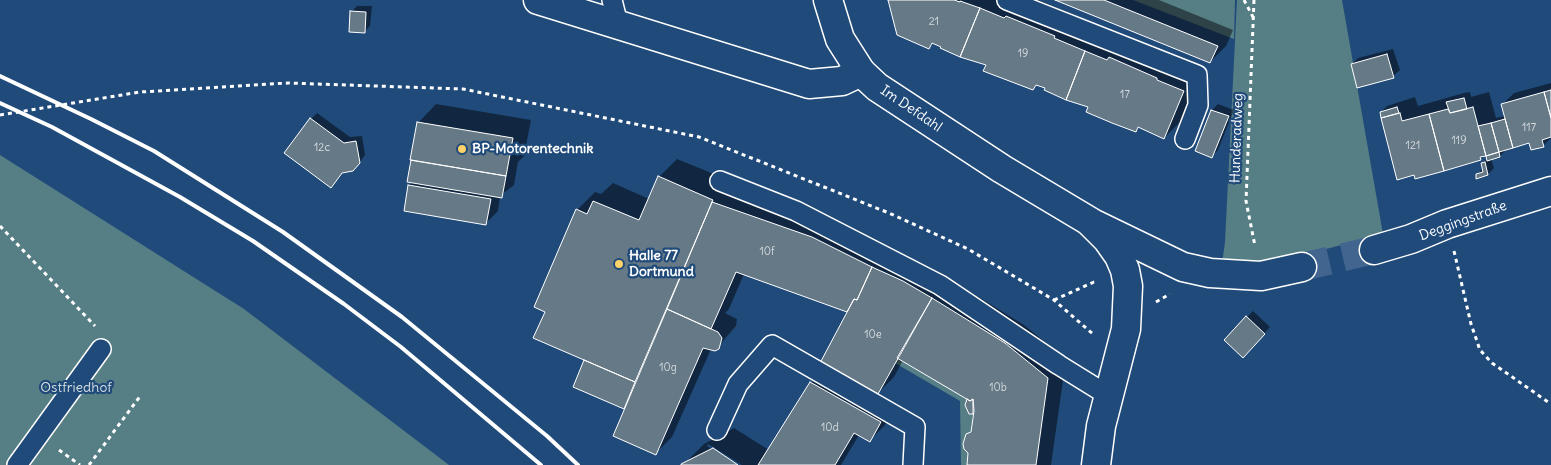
<!DOCTYPE html>
<meta charset="utf-8">
<style>
body{margin:0}
canvas{display:block;background:#1f4a7a}
</style>
<canvas width="1551" height="465"></canvas>
<script>
const ctx = document.querySelector('canvas').getContext('2d');
ctx.lineJoin = 'round';
function fill(path, color) {
  ctx.fillStyle = color;
  ctx.fill(path, 'evenodd');
}
function shape(rows) {
  const path = new Path2D();
  for (const r of rows) {
    path.moveTo(r[0], r[1]);
    for (let i = 2; i < r.length; i += 2) path.lineTo(r[i], r[i + 1]);
  }
  return path;
}
function strokePath(path, color, width, dash) {
  ctx.strokeStyle = color;
  ctx.lineWidth = width;
  ctx.lineCap = dash ? 'butt' : 'round';
  ctx.setLineDash(dash || []);
  ctx.stroke(path);
}
function drawText(font, color, halo, rows, align = 'center') {
  ctx.font = font + ' Delius,sans-serif';
  ctx.lineWidth = 4.5;
  ctx.setLineDash([]);
  ctx.textBaseline = 'middle';
  ctx.strokeStyle = halo;
  ctx.fillStyle = color;
  for (const [text, x, y, turn = 0] of rows) {
    ctx.save();
    ctx.translate(x, y);
    ctx.rotate((+turn || 0) * Math.PI / 180);
    ctx.textAlign = isNaN(turn) ? turn : align;
    if (halo) ctx.strokeText(text, 0, 0);
    ctx.fillText(text, 0, 0);
    ctx.restore();
  }
}
fill(shape([
 [1133,0,1235,0,1234,39],
 [1237,0,1342,0,1383,234,1273,263,1222,264,1225,242],
 [0,155,244,309,449,465,0,465],
 [897,358,967,399,965,405,969,414,973,414,971,432,966,434,963,444,964,449,968,453,967,465,961,465,960,401,895,363]
]), '#567e85');
fill(shape([
 [891,0,1038,0,1075,15,1074,17,1128,40,1130,37,1178,57,1177,59,1204,70,1185,117,1164,138,1140,126,1136,131,1090,106,1037,84,1033,89,987,64,934,42,929,47],
 [1058,0,1159,0,1233,30,1226,46,1210,62],
 [357,6,372,6,370,26,364,32,351,12],
 [1393,49,1400,70,1393,76,1352,64,1358,58],
 [1551,83,1551,138,1543,146,1530,141,1505,149,1506,150,1500,156,1491,159,1494,168,1488,174,1477,175,1483,168,1482,163,1488,158,1485,154,1480,159,1382,118,1381,112,1387,106,1415,97,1418,106,1464,93,1470,92,1471,97,1489,92,1496,118,1505,116,1502,105,1514,93],
 [436,104,531,120,524,156,518,162,514,185,500,196,498,211,486,223,409,185,413,182,418,123],
 [1218,104,1234,110,1218,150,1212,156,1212,110],
 [317,113,350,137,362,136,365,155,359,163,343,171,331,186,311,119],
 [677,159,731,181,730,183,831,218,890,248,889,251,949,283,951,280,1024,325,1066,359,1051,465,968,465,970,452,967,435,973,430,975,411,973,413,969,399,903,360,894,377,878,393,858,382,857,384,896,406,885,425,869,441,859,435,841,465,742,465,708,444,707,446,737,465,683,465,704,444,734,428,769,450,811,383,828,366,851,306,847,311,744,274,729,309,725,313,737,319,736,326,715,350,711,349,672,437,656,453,628,403,624,407,546,311,577,210,595,192,601,194,613,183,649,199,659,177],
 [1253,311,1270,327,1249,350,1247,317]
]), '#0007');
const building = shape([
 [888,0,954,0,960,2,960,1,980,8,960,57,940,48,941,47,932,43,929,49,897,35,888,0],
 [1055,0,1104,0,1218,46,1210,63,1055,0],
 [980,8,1004,18,1006,16,1055,36,1054,38,1085,51,1066,100,1044,90,1045,88,1036,85,1033,90,983,71,986,65,960,57,980,8],
 [350,11,366,12,365,33,349,32,350,11],
 [1085,51,1107,60,1109,57,1157,78,1157,80,1184,91,1164,139,1138,127,1136,132,1112,123,1086,112,1088,107,1066,100,1085,51],
 [1387,54,1394,78,1357,88,1351,64,1387,54],
 [1551,90,1551,118,1544,92,1551,90],
 [1544,92,1551,118,1551,137,1542,140,1544,147,1531,150,1529,143,1513,148,1501,104,1544,92],
 [1464,98,1467,109,1450,113,1446,102,1464,98],
 [1397,107,1399,113,1381,118,1380,112,1397,107],
 [1473,107,1486,156,1480,157,1481,160,1444,171,1429,114,1448,109,1450,113,1473,107],
 [1211,110,1229,116,1212,158,1195,151,1211,110],
 [1400,113,1402,121,1429,114,1444,171,1415,179,1414,175,1397,180,1381,118,1400,113],
 [310,118,344,143,356,141,360,163,353,171,342,173,331,188,284,153,310,118],
 [1505,119,1513,148,1499,152,1491,123,1505,119],
 [417,122,513,138,506,176,410,160,417,122],
 [1491,123,1499,152,1486,156,1478,126,1491,123],
 [1499,152,1500,157,1487,161,1486,156,1499,152],
 [411,160,506,176,502,198,407,182,411,160],
 [1485,162,1488,175,1476,179,1476,174,1483,172,1481,163,1485,162],
 [658,176,713,200,635,382,533,338,545,312,534,307,576,209,587,214,593,201,639,220,658,176],
 [408,185,491,199,486,225,404,211,408,185],
 [712,202,812,237,872,267,857,300,854,299,847,312,736,272,711,329,667,309,712,202],
 [872,267,903,281,932,298,878,394,820,363,854,299,857,300,872,267],
 [932,298,1005,343,1048,378,1036,465,967,465,968,453,964,449,963,444,966,434,971,432,974,411,973,399,970,401,897,358,932,298],
 [667,309,718,332,722,338,719,349,715,351,703,348,656,455,613,436,667,309],
 [1246,316,1265,334,1243,358,1224,340,1246,316],
 [584,360,635,382,624,409,573,387,584,360],
 [810,382,881,422,870,442,854,433,835,465,758,465,810,382],
 [967,399,970,401,973,399,973,414,969,414,965,405,967,399],
 [713,448,738,465,681,465,681,464,713,448]
]);
fill(building, '#667987');
strokePath(building, '#fff', 1);
strokePath(shape([
 [1302,267,1374,250]
]), '#41658e', 28, [28, 14]);
const lane = shape([
 [612,0,618,24],
 [1007,0,1197,75,1198,105,1185,139],
 [720,181,796,211,940,285,1059,365,1109,396],
 [717,430,738,384,772,345,915,427,913,465],
 [17,465,101,349]
]);
const street = shape([
 [538,0,809,84,842,81,861,72],
 [1090,222,1183,267,1210,273,1261,276,1302,267],
 [1374,250,1411,239,1447,224,1551,191]
]);
const secondary = shape([
 [828,0,840,39,861,72,877,87,1002,169,1089,221,1107,239,1119,256,1125,270,1128,286,1126,329,1101,426,1096,465]
]);
strokePath(lane, '#fff', 22);
strokePath(street, '#fff', 31);
strokePath(secondary, '#fff', 31);
strokePath(shape([
 [1244,0,1253,17],
 [1254,0,1246,201,1255,246],
 [0,115,140,92,288,83,463,89,699,137,889,213,968,249,1054,300,1094,335],
 [0,226,95,326],
 [1454,251,1471,324,1480,350,1492,363,1551,404],
 [1054,300,1094,282,1098,282],
 [1156,302,1170,294],
 [59,450,80,465],
 [89,465,141,395]
]), '#fff', 3, [4, 4]);
strokePath(lane, '#1f4a7a', 19);
strokePath(street, '#1f4a7a', 28);
strokePath(secondary, '#1f4a7a', 28);
strokePath(shape([
 [0,76,91,119,154,151,283,232,402,317,547,436,578,465],
 [0,103,52,127,105,156,180,197,253,241,344,304,401,347,541,465]
]), '#fff', 4);
for (const [x, y, r, color] of [
 [462,149,5,"#ffd166"],
 [619,264,5,"#ffd166"]
]) {
  const dot = new Path2D();
  dot.arc(x, y, r, 0, 2 * Math.PI);
  ctx.fillStyle = color;
  ctx.fill(dot);
  strokePath(dot, '#1f4a7a', 2);
}
drawText('11px', '#d9dee1', null, [
 ["21",934,22],
 ["19",1023,54],
 ["17",1125,95],
 ["117",1529,128],
 ["119",1459,141],
 ["121",1413,146],
 ["12c",322,148],
 ["10f",767,252],
 ["10e",873,335],
 ["10g",668,368],
 ["10b",998,388],
 ["10d",830,428]
]);
drawText('14px', '#fff', '#1f4a7a', [
 ["Im Defdahl",911,109,34],
 ["Hunderadweg",1237,138,-88],
 ["Deggingstraße",1463,221,-20]
]);
drawText('bold 14px', '#fff', '#1f4a7a', [
 ["BP-Motorentechnik",472,149],
 ["Halle 77",629,256],
 ["Dortmund",629,272]
], 'left');
drawText('14px', '#d5dfe0', '#1f4a7a', [
 ["Ostfriedhof",76,388]
]);
</script>
